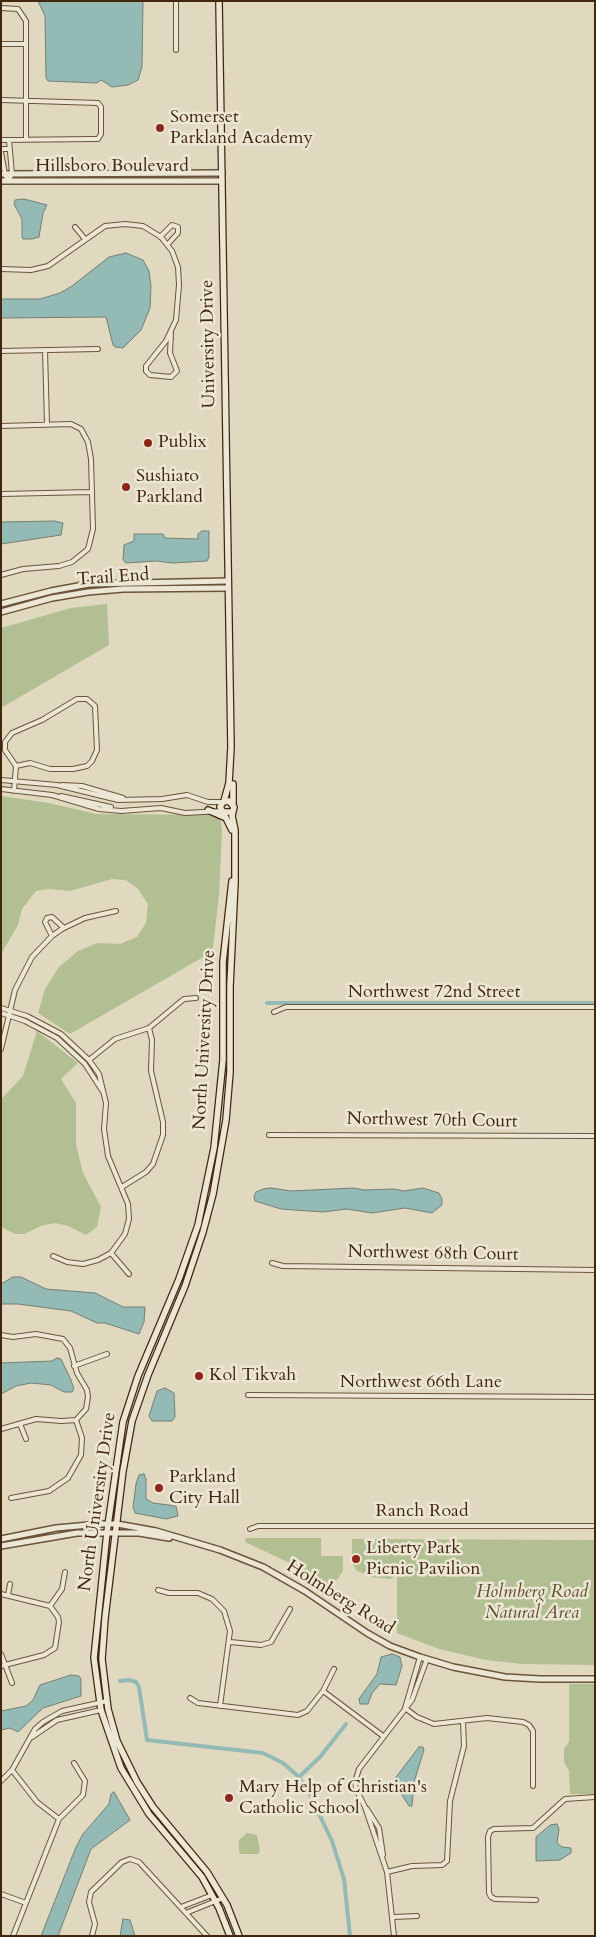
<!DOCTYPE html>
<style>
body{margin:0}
#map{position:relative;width:596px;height:1937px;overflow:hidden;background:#e1d9bf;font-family:Cardo,serif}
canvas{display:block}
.frame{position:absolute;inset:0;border:2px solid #43270d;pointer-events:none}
</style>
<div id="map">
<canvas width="596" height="1937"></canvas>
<div class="frame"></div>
</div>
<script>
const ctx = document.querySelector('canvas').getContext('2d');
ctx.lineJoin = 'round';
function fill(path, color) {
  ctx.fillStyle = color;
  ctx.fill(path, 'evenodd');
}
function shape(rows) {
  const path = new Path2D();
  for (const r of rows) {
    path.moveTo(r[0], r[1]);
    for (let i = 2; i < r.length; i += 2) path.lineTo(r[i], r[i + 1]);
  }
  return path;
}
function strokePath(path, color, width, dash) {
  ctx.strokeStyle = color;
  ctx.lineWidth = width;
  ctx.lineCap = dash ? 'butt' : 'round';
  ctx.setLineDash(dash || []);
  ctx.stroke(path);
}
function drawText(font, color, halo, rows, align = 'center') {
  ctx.font = font + ' Cardo,serif';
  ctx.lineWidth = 5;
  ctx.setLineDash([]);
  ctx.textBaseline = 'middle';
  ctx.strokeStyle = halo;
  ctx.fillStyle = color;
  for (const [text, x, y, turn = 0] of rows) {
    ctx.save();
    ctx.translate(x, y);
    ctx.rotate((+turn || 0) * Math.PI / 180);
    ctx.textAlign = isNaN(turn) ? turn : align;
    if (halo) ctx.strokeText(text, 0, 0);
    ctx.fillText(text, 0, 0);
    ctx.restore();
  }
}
fill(shape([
 [107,604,109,645,1,708,1,628,71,608],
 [1,796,49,803,96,814,220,815,222,831,219,895,212,956,205,956,70,1034,38,1013,45,989,59,967,78,951,97,943,120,944,137,937,146,923,148,904,138,889,126,880,112,879,70,891,48,889,36,891,22,909,18,925,1,954],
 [37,1031,78,1063,61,1079,76,1103,76,1145,83,1173,101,1207,97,1227,86,1235,68,1226,55,1223,41,1226,24,1234,15,1234,1,1227,1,1099,23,1076],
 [246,1538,321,1538,321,1556,343,1556,343,1571,330,1590,292,1564,245,1542],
 [352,1539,595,1540,595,1665,522,1664,486,1660,439,1649,397,1633,397,1574,391,1579,371,1577,356,1570,352,1562],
 [569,1684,595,1684,595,1794,570,1794,569,1771,564,1762,564,1749,569,1742],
 [247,1833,257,1835,260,1851,258,1854,241,1854,239,1851,239,1840]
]), '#b2bf92');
const water = shape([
 [38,1,143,1,142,67,138,80,128,85,112,87,101,80,97,83,48,81,46,78,45,16,38,1],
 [24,199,47,205,43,213,39,237,32,239,23,239,22,237,22,219,14,204,15,200,24,199],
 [126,253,143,260,149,271,151,286,150,308,141,330,123,348,115,347,113,345,106,317,1,318,1,299,40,299,60,293,72,286,109,257,126,253],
 [54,521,63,523,61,535,1,544,1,522,54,521],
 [202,531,209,531,209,557,207,561,173,563,156,561,126,563,123,560,124,545,134,541,134,534,163,534,165,538,198,539,198,534,202,531],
 [271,1188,291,1191,354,1188,364,1190,394,1189,404,1191,423,1188,439,1193,442,1199,442,1205,432,1213,405,1208,372,1213,347,1209,323,1212,281,1209,255,1201,254,1197,256,1192,263,1189,271,1188],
 [13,1277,21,1277,46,1289,95,1293,123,1307,145,1307,144,1322,139,1334,105,1323,97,1323,71,1311,18,1304,1,1304,1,1284,13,1277],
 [57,1358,61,1359,71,1380,74,1389,72,1392,64,1392,51,1385,31,1383,16,1386,1,1394,1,1363,52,1361,57,1358],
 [165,1388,174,1393,175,1417,172,1421,152,1421,149,1416,157,1391,165,1388],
 [144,1474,146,1479,146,1499,153,1503,176,1506,178,1516,166,1519,135,1513,133,1507,136,1484,139,1475,144,1474],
 [392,1654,400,1657,402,1666,396,1685,380,1684,372,1693,368,1704,360,1704,359,1699,377,1674,381,1657,392,1654],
 [71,1675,79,1676,81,1679,81,1696,43,1708,18,1732,10,1728,1,1730,1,1711,26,1706,33,1700,40,1685,71,1675],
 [419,1747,423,1747,424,1750,414,1782,412,1806,409,1806,393,1781,419,1747],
 [114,1792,130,1820,91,1849,58,1936,41,1936,76,1847,83,1834,109,1804,111,1794,114,1792],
 [557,1824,559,1829,557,1843,562,1847,571,1848,571,1853,560,1860,536,1861,536,1837,550,1825,557,1824],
 [123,1919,130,1920,135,1936,120,1936,123,1919]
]);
fill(water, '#94bab5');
strokePath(water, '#747f72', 1);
strokePath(shape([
 [267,1003,595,1003],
 [120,1681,129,1680,136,1682,139,1687,147,1740,263,1753,283,1763,299,1777,309,1793,332,1841,344,1879,350,1936],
 [299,1777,320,1757,346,1724]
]), '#94bab5', 4);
const minor = shape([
 [176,1,176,50],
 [1,8,18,9,26,21,26,139],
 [1,44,26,44],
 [1,100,98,103,101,107,101,134,98,139,94,139,1,140],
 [1,149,9,149],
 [1,152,5,174,8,181],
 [8,181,12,174,9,140],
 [75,227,85,239],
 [160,237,172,225,178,227,178,233,168,244],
 [1,269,31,270,48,266,105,226,125,224,143,226,161,237,172,251,178,267,179,285,176,320,166,341,146,366,146,371,150,375,171,377,177,371,170,353,171,333],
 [45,350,47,424],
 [1,351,98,349],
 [1,426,71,424,81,429,88,442,91,459,93,529,88,549,72,562,59,566,23,569,1,575],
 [1,494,91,492],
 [1,780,57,785,118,800,162,799,187,795,208,802,223,802],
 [62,785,82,786,123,798],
 [1,789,52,795,99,809,121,811,161,808,185,813,221,811],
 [14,791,16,766,30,763,50,769,73,769,87,766,92,761,97,750,95,706,87,699,77,699,42,720,12,733,5,742,5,750,16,766],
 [61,796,111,807],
 [52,936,45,922,47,918,52,917,64,928],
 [1,1008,27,1016,61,1034,89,1060,99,1074,106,1103,104,1129,108,1156,128,1204,129,1219,125,1234,111,1253,98,1260,83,1264,67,1262,53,1256],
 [274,1012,286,1007,595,1007],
 [1,1013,25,1021,57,1038,85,1064,103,1092],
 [1,1049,15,990,32,957,52,936,62,929,85,918,116,911],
 [89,1060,115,1039,149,1028,179,1003,184,999,196,998],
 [269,1135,595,1136],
 [122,1187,146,1172,153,1164,163,1135,163,1122,151,1071,152,1040,149,1028],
 [111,1253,129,1274],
 [272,1263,283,1266,595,1270],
 [1,1335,13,1337,36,1334,63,1339,70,1348,77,1373,87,1390,88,1397,86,1409,76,1420,61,1421,36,1419,1,1429],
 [74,1366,107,1354],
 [248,1395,595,1397],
 [20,1424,26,1439],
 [11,1498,49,1491,68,1478,81,1455,82,1438,76,1420],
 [250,1529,258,1526,595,1526],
 [158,1590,169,1593,198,1593,212,1599,224,1611,230,1631,220,1706],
 [1,1594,50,1606],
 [8,1595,10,1584],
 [50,1606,62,1589,65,1572],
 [230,1642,261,1645,271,1642,290,1609],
 [1,1654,12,1683],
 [1,1666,44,1655,55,1648,59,1622,58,1617,50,1606],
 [323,1691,383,1736],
 [190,1698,198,1703,298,1715,307,1711,323,1691,334,1669],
 [405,1708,417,1717,434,1724,487,1718,523,1722,529,1725,533,1731,533,1786],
 [405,1708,420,1657],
 [32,1737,57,1720,101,1710],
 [12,1770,37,1802,59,1819],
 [1,1781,12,1770,35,1729,43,1722,62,1711,107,1701],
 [367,1809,379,1828,383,1855],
 [387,1872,412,1866,442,1865,447,1861,450,1801,464,1746,463,1722],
 [1,1894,26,1903],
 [536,1900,495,1899,491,1897,489,1893,488,1837,490,1831,494,1829,533,1828,565,1799,595,1797],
 [181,1907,212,1895],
 [186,1913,223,1898],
 [393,1917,417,1916],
 [13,1936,59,1819,83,1795,85,1781,74,1763],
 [92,1936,95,1924,89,1902,91,1892,122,1862,130,1859,139,1862,207,1936],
 [394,1936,387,1872,365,1807,356,1789,355,1782,359,1769,412,1700,427,1659]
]);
const tertiary = shape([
 [1,174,222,173],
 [1,181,222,181],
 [1,604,51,591,89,584,228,581],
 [1,612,52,598,88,592,123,589,228,588],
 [1,1539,56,1528,100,1524,117,1524,156,1531,220,1550,263,1567,305,1591,367,1633,390,1646,420,1657,453,1667,505,1677,540,1679,595,1679],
 [1,1546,77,1533,139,1533,169,1538]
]);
const secondary = shape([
 [219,1,231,747,229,783,224,801],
 [233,784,233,803],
 [208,810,224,817],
 [223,812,232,830],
 [232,812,223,812,220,807,223,802,229,801,234,807,232,816,235,830,235,882,230,986,230,1072,226,1120,213,1194,203,1232,185,1286,148,1375,132,1421,123,1471,105,1618,102,1659,108,1709,117,1741,137,1782,153,1807,207,1872,227,1905,239,1936],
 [230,1936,219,1908,202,1877,149,1814,121,1768,101,1710,94,1658,107,1532,123,1422,138,1376,179,1279,198,1225,214,1148,223,1060,223,962,232,881]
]);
strokePath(minor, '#6a543a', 6);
strokePath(tertiary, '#6a543a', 8);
strokePath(secondary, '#43270d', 8);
strokePath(minor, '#ece6d5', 4);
strokePath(tertiary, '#ece6d5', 5);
strokePath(secondary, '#ece6d5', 5.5);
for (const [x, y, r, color] of [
 [160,128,5,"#8f2418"],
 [148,443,5,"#8f2418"],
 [126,487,5,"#8f2418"],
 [199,1376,5,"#8f2418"],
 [159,1488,5,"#8f2418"],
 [356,1559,5,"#8f2418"],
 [229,1798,5,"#8f2418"]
]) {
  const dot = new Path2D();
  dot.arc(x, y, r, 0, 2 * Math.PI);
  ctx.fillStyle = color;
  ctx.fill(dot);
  strokePath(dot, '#ece6d5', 2);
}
drawText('18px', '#43270d', '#ece6d5', [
 ["Somerset",170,118],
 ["Parkland Academy",170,139],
 ["Publix",158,443],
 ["Sushiato",136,477],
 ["Parkland",136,498],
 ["Kol Tikvah",209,1376],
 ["Parkland",169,1478],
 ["City Hall",169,1499],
 ["Liberty Park",366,1549],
 ["Picnic Pavilion",366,1570],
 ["Mary Help of Christian's",239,1788],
 ["Catholic School",239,1809]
], 'left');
drawText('18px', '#43270d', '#ece6d5', [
 ["Hillsboro Boulevard",112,167],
 ["University Drive",209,344,-91],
 ["Trail End",113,578,-4],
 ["Northwest 72nd Street",434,993],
 ["North University Drive",205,1040,-87],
 ["Northwest 70th Court",432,1121,1],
 ["Northwest 68th Court",433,1254,1],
 ["Northwest 66th Lane",421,1383],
 ["North University Drive",98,1502,-82],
 ["Ranch Road",422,1512],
 ["Holmberg Road",340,1598,32]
]);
drawText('italic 18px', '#5f4d2e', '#ece6d5', [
 ["Holmberg Road",532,1593],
 ["Natural Area",532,1614]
]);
</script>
